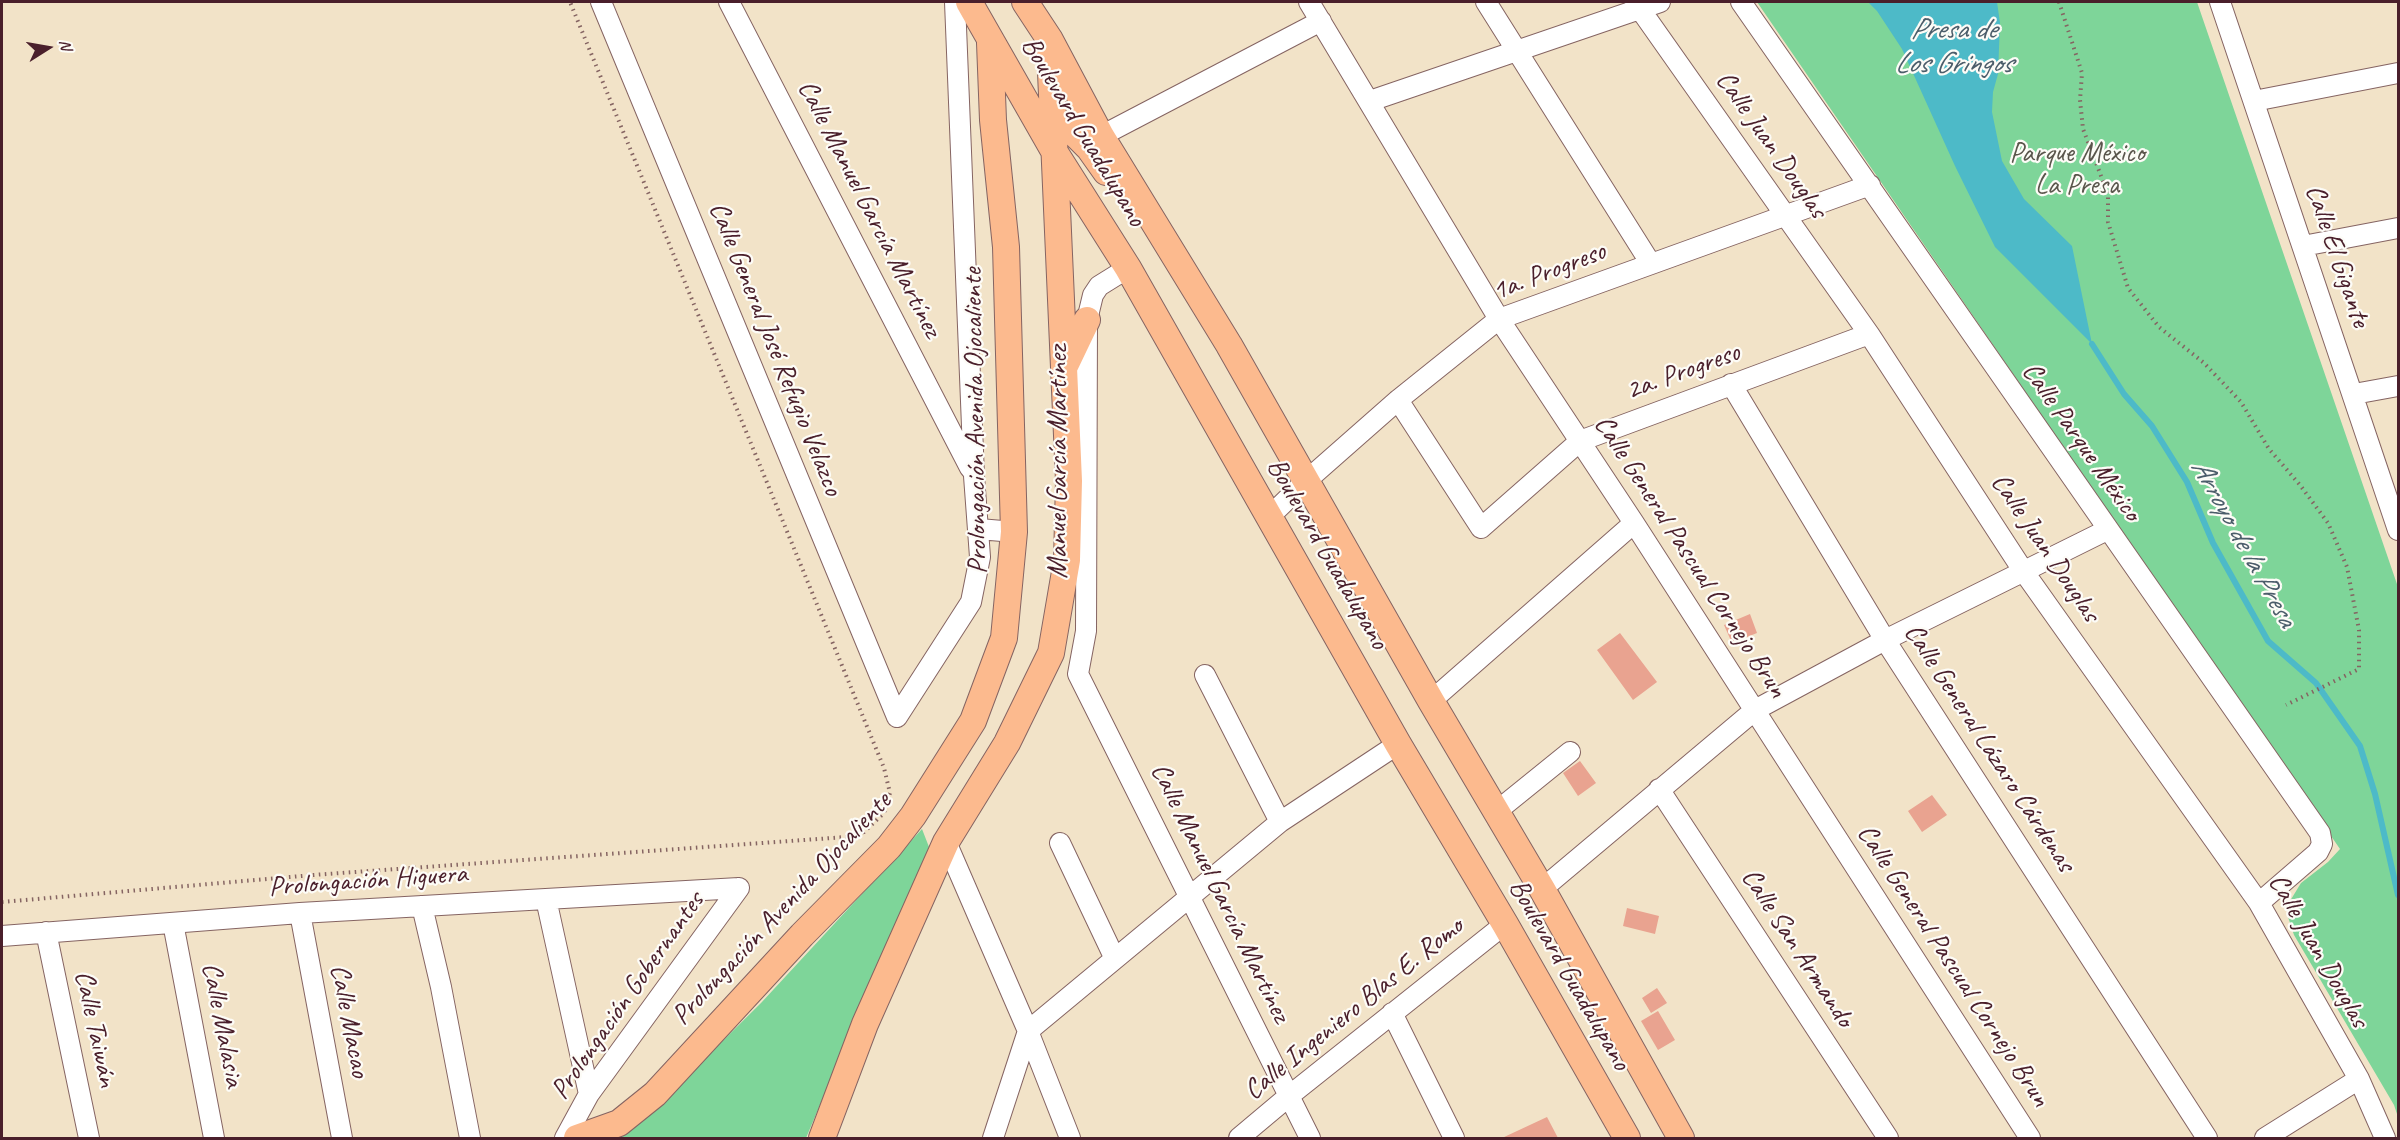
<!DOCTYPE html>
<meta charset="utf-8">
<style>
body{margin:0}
#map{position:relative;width:2400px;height:1140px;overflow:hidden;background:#f2e3c8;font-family:Caveat,sans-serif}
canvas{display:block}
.frame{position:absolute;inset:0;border:3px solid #4a1f2b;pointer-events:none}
.north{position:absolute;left:18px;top:18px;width:60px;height:60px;-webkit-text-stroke:4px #fdfcf7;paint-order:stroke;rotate:79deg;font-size:16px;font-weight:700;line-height:24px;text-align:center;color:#4a1f2b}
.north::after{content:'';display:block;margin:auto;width:21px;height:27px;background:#4a1f2b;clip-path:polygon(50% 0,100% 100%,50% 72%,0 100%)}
</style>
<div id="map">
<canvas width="2400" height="1140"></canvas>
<div class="frame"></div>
<div class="north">N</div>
</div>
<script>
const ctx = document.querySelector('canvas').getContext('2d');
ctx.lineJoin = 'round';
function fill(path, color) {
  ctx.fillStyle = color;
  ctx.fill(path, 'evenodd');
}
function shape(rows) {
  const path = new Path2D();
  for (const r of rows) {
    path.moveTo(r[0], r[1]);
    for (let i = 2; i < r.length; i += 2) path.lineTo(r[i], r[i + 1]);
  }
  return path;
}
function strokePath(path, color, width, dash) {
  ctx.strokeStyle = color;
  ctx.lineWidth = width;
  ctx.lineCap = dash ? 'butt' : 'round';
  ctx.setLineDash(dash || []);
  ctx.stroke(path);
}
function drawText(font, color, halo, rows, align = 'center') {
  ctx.font = font + ' Caveat,sans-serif';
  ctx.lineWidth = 4.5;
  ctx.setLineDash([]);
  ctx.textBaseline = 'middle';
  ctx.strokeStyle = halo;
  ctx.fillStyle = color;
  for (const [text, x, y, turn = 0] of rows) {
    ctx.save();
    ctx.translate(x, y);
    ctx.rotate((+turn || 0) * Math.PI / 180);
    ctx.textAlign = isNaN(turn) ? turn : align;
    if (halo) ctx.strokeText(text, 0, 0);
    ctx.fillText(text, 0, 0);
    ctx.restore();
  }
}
fill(shape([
 [1757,2,2197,2,2398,587,2398,1117,2394,1105,2294,935,2288,917,2290,901,2301,883,2328,862,2340,849],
 [922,829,929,847,806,1138,609,1138,667,1096,761,1003]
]), '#7ed599');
fill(shape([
 [1868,2,1997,2,2000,23,1998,74,1993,92,1992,112,2002,161,2024,199,2072,246,2092,344,1995,247,1955,166,1902,49,1877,11]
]), '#4dbac8');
strokePath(shape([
 [2092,344,2124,394,2152,426,2187,482,2213,543,2268,641,2316,683,2360,746,2375,794,2398,895]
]), '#4dbac8', 6);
fill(shape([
 [1750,614,1757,633,1732,643,1724,625],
 [1620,633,1657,682,1633,700,1597,650],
 [1580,761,1596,783,1578,796,1563,773],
 [1932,795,1947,815,1922,832,1908,811],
 [1627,908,1659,916,1655,934,1623,926],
 [1657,988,1667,1003,1651,1013,1642,998],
 [1658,1011,1675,1040,1658,1050,1641,1021],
 [1547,1117,1558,1138,1502,1138]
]), '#e9a390');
const minor = shape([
 [601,2,897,717],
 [729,2,970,468],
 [1309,2,1499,319,1634,523,2030,1138],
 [1486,2,1651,264],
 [1635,2,1869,334,2024,572,2259,903,2359,1079,2385,1138],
 [1741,2,2320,833,2322,844,2318,852,2259,903],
 [2220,2,2398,530],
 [1370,101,1660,2],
 [2254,101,2398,73],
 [1101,136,1321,21],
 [2303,246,2398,228],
 [1128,268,1099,286,1093,295,1087,320,1086,631,1078,674,1310,1138],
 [1731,384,1885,640,2207,1138],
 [2354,394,2398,386],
 [1398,400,1481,528,1580,441,1869,334],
 [1269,517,1306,481,1398,400,1499,319,1870,185],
 [979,529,1014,532],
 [1205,675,1280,822],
 [1431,701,1634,523],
 [897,717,971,602,980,557,974,476,955,2],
 [1659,789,1888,1138],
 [1497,811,1570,752],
 [946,842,1028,1031,1070,1138],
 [1060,843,1115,959],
 [1542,889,1755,710,1885,640,2107,530],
 [546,899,589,1094],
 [422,906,441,987,470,1138],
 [300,913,342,1138],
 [173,923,214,1138],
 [46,932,89,1138],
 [2,936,300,913,739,888],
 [1392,1013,1454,1138],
 [565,1138,589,1094,739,888],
 [993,1138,1028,1031,1280,822,1398,744],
 [1239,1138,1289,1096,1505,924],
 [2265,1138,2359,1079]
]);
const major = shape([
 [969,2,1054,151,1128,268,1398,744,1505,924,1627,1138],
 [1025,2,1050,40,1101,136,1229,345,1431,701,1542,889,1681,1138],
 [1044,113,1073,132,1089,148,1106,172],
 [1065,366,1087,320],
 [577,1138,619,1123,655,1094,802,935,889,847,913,816,973,721,1004,638,1014,532,1006,247,993,120,990,43],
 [822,1138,865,1024,946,842,1007,743,1051,653,1067,560,1069,481,1050,50]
]);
strokePath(minor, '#856462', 22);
strokePath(major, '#856462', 28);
strokePath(shape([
 [2059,2,2082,73,2080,100,2083,129,2108,194,2108,222,2128,288,2159,327,2204,363,2241,402,2269,449,2300,485,2328,523,2347,567,2359,630,2359,669,2286,705],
 [2,902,313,875,846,837,864,832,884,813,890,793,884,768,570,2]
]), '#856462', 4, [1.5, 4.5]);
strokePath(minor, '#fff', 20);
strokePath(major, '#fcba8e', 26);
drawText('28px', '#4a1f2b', '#fdfcf7', [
 ["Boulevard Guadalupano",1083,132,59],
 ["Calle Juan Douglas",1771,145,55],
 ["Calle Manuel García Martínez",869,209,63],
 ["Calle El Gigante",2337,256,71],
 ["1a. Progreso",1549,272,-21],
 ["Calle General José Refugio Velazco",775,349,68],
 ["2a. Progreso",1683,372,-20],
 ["Prolongación Avenida Ojocaliente",976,421,-91],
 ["Calle Parque México",2081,442,55],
 ["Manuel García Martínez",1059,462,-90],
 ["Calle Juan Douglas",2045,548,56],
 ["Boulevard Guadalupano",1327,554,60],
 ["Calle General Pascual Cornejo Brun",1690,557,57],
 ["Calle General Lázaro Cárdenas",1989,748,57],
 ["Prolongación Higuera",368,881,-4],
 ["Calle Manuel García Martínez",1220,893,64],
 ["Prolongación Avenida Ojocaliente",782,909,-47],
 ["Calle San Armando",1797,948,57],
 ["Calle Juan Douglas",2318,951,60],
 ["Calle General Pascual Cornejo Brun",1953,966,57],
 ["Boulevard Guadalupano",1569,975,60],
 ["Prolongación Gobernantes",628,996,-55],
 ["Calle Ingeniero Blas E. Romo",1354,1009,-39],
 ["Calle Macao",349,1021,79],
 ["Calle Malasia",222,1025,79],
 ["Calle Taiwán",95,1029,78]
]);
drawText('28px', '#5a564c', '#fdfcf7', [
 ["Parque México",2077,154],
 ["La Presa",2077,186]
]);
drawText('italic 30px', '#4b5d6a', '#fdfcf7', [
 ["Presa de",1953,30],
 ["Los Gringos",1953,64],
 ["Arroyo de la Presa",2243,543,61]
]);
</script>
